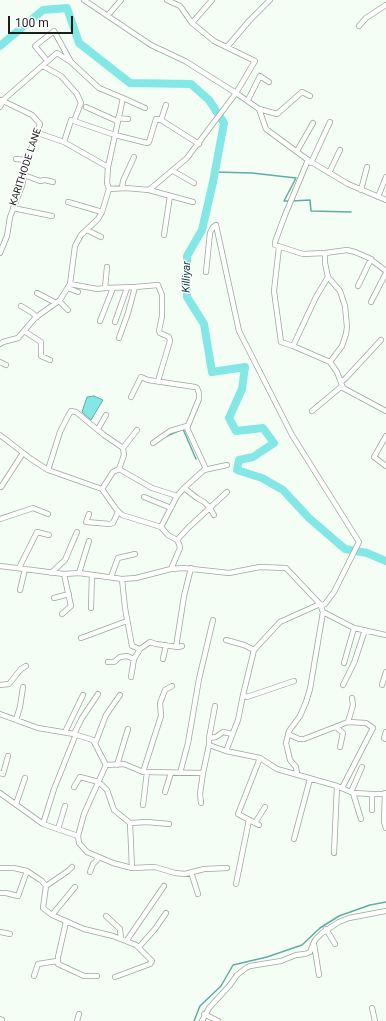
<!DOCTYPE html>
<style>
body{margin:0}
#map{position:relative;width:386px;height:1021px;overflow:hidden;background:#f4fef4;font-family:Roboto,sans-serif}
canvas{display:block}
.scale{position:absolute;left:8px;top:16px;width:65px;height:18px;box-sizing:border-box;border:2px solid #191f19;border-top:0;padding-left:5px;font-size:12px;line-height:14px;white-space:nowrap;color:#191f19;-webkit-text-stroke:3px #fff;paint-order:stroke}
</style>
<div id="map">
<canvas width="386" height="1021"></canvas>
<div class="scale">100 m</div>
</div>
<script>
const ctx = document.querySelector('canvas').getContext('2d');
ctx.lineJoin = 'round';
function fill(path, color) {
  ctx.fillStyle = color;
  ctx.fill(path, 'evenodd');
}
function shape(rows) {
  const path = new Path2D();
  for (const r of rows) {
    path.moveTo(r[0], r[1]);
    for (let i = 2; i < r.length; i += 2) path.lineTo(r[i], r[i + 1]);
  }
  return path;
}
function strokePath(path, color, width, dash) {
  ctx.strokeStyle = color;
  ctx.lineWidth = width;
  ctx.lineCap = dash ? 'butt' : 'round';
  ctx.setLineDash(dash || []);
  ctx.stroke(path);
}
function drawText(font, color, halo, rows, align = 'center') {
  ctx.font = font + ' Roboto,sans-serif';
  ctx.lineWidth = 3;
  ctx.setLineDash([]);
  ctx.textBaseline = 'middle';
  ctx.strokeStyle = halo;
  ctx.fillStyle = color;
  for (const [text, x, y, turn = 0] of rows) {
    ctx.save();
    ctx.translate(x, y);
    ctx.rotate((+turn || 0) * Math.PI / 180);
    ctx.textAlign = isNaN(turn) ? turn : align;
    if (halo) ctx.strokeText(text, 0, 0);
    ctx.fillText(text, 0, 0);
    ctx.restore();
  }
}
const water = shape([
 [94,396,103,400,91,420,82,412,87,397,94,396]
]);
fill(water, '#83e7e6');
strokePath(water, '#63aba8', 1);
strokePath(shape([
 [215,172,252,173,296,178,284,201,289,201],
 [292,201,310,200,311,211,351,212],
 [167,436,183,429,196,459],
 [194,1021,200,1006,221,986,233,965,267,957,302,945,320,928,339,916,370,905,386,902]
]), '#63aba8', 1.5);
strokePath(shape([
 [0,46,43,10,67,8,79,43,130,83,191,84,209,100,224,123,213,182,202,230,187,256,187,297,204,324,212,372,245,367,242,389,229,418,236,431,263,428,274,443,253,457,239,460,237,470,262,478,283,490,309,518,345,549,367,553,386,561]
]), '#83e7e6', 8);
const minor = shape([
 [84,0,151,45,185,61,236,93,255,61,214,41,192,23,180,6,167,0],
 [108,15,121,0],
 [192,23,212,0],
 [359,26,366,18,386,5],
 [227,47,249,21,270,0],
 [45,58,35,46,54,31,71,62],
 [43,66,61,76,77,94,81,103,74,121],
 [123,98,145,108],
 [248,100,260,76,269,82],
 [2,101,57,53,71,62,99,88,123,98,108,167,107,183,109,189],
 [0,107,3,101],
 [86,107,117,121],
 [259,109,277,114,302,92,310,96],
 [118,118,128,119],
 [161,120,166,105],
 [38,133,64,142,71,120,115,135,147,143,149,142,156,119,161,120,199,144],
 [64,142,108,167],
 [297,151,313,123],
 [16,159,27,160],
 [308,160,348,184,386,200],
 [311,163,330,122],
 [173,171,194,183],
 [329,173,340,150],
 [24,175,40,181,45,180,53,182],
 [122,188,123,181,134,157],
 [149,190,193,202],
 [361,190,367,167],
 [378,197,386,177],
 [68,202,102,212],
 [13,208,52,216],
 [216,225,239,331,292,435,359,542,334,592,325,604,322,605,320,604,280,622,254,650,243,695],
 [87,230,101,237],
 [164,235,170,196],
 [279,247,274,291,281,342,293,346,330,362],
 [0,253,7,236,10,217,22,186,27,160,40,124,32,115,1,100],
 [325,253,347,250,355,252,369,258,386,271],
 [206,272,210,233,213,227,216,225],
 [70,284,97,289,105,288,135,287,158,285,162,295,162,316,159,331,160,333,169,337,170,341,158,381],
 [358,286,371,259],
 [68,288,78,292],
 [105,288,107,267],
 [37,293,56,303],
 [59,301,68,310],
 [371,302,386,273],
 [21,306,31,312,37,317],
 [100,321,113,288],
 [115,322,127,288],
 [24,331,41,342,41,356,50,360],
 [119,338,128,313,135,287],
 [0,344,3,342,18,338,35,318,60,300,70,284,75,246,81,235,98,219,102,212,109,189,126,188,149,190,187,158,236,93,259,109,266,129,308,160,285,215,275,242,275,245,303,254,325,253,325,263,328,277,340,291,345,306,347,327,346,334,342,346,330,362,337,372,343,388,386,411],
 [293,346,316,297,328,277],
 [0,362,6,365],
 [341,382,345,379,381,340],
 [131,397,141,377,148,380,195,387,197,388,199,393,199,399,187,428,206,469],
 [312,411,342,386],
 [98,429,106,415],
 [0,435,31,459,48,470,102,489,116,509,122,515,161,527],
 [386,436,374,457,386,466],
 [153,443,170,431,187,426],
 [123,448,137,430],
 [48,470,60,432,68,416,71,411,76,412,104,435,123,448,124,455,119,469],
 [1,487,23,453],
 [184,488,197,498,204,502,210,508,214,515],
 [102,489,113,472,119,469,152,488,177,496],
 [144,497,171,508],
 [89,514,86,522,110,524,113,523,118,512],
 [0,519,33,508,48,514],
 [177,540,189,527,227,492],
 [0,566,64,574,79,573,122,579,136,578,171,569,183,568,229,573,260,567,286,568,320,604,323,612,354,628,386,635],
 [19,568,37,532,49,535],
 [171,569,180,548,179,544,177,540,168,535,161,527,177,496,184,488,204,470,227,465],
 [51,573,65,560,77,532],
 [79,573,89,541],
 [111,577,118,558,135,554],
 [122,579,125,608,132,646,140,649,150,642,156,644,178,647,182,646],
 [20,590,25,569],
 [54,598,69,594],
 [91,608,92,575],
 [62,614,71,606,64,574],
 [81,638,127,621],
 [226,640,244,645,254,650],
 [176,647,184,596,191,568],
 [163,659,166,645],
 [108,662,114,662,120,657,127,656,134,659],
 [344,663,354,628],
 [131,677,134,659,140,649],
 [0,685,9,684,21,669,26,666],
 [343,685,354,663,365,630],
 [382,685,386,672],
 [0,714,38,728,74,734,93,740,106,765,124,764,143,772,203,773,209,745,226,751,260,758,277,769,337,786,353,793,372,794,386,794],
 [16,720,20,707,23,687],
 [348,722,353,705,352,698],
 [336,727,343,733,340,747],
 [65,732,83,695],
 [386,732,384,738,386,739],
 [74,734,82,718,98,694],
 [288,734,299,739,304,739,348,722,366,723,373,728,342,788],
 [209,738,216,737,223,732,232,734],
 [95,744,106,715,120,695],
 [209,745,209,738,215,706],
 [226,751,238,720,243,695,247,697,294,681],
 [117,765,128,729],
 [143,772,161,716,160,703,165,690,172,686],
 [0,773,3,774,8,756],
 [180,773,188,743,199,679,213,620],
 [297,774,296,767,290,760,286,743,289,731,300,716,306,702,310,689,323,612],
 [74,787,80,777,99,782,107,790,114,810,130,823,132,868],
 [165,792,171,773],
 [351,792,362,767],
 [0,793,43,824,78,836,84,814,106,765],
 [353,793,361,819],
 [385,793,384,822,386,828],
 [201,803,200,794,203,773],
 [16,804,25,778],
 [143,805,147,772],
 [372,810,372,794],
 [130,823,147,822,169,824],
 [255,823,265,807],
 [43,824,54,789,76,734],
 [259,825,238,814,260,758],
 [58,829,65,806],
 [78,836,79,843,87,852,113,863,132,868,155,867,175,873,185,874,204,869,227,868],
 [294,839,310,779],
 [334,853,337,786],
 [0,868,14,868,27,871,42,881,46,886,43,908,52,915,84,929,113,936,136,945,152,961,150,964,115,977],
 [90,872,93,864,99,858],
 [191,872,198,894],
 [236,884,249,820],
 [46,886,68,871,72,867],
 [0,893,6,893,18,896,27,871],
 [52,915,75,887],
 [106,916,120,929,121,939],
 [66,922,58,957,58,964,84,976,97,976],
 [326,929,335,944],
 [0,932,10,934],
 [127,940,164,886],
 [314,944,319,975],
 [139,947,155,929,166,913],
 [34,976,38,964,57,961],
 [372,1008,375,1021],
 [204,1014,218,1021],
 [0,1019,2,1020],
 [77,1021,79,1014],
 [202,1021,209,1008,230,985,237,975,246,968,250,966,281,961,296,955,305,954,310,952,315,940,322,933,339,922,349,918,386,911]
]);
strokePath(minor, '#99a99a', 6);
strokePath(minor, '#fff', 4.5);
drawText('10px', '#191f19', '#fff', [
 ["KARITHODE LANE",26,167,-72]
]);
drawText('italic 11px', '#043737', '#fff', [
 ["Killiyar",187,277,-89]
]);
</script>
